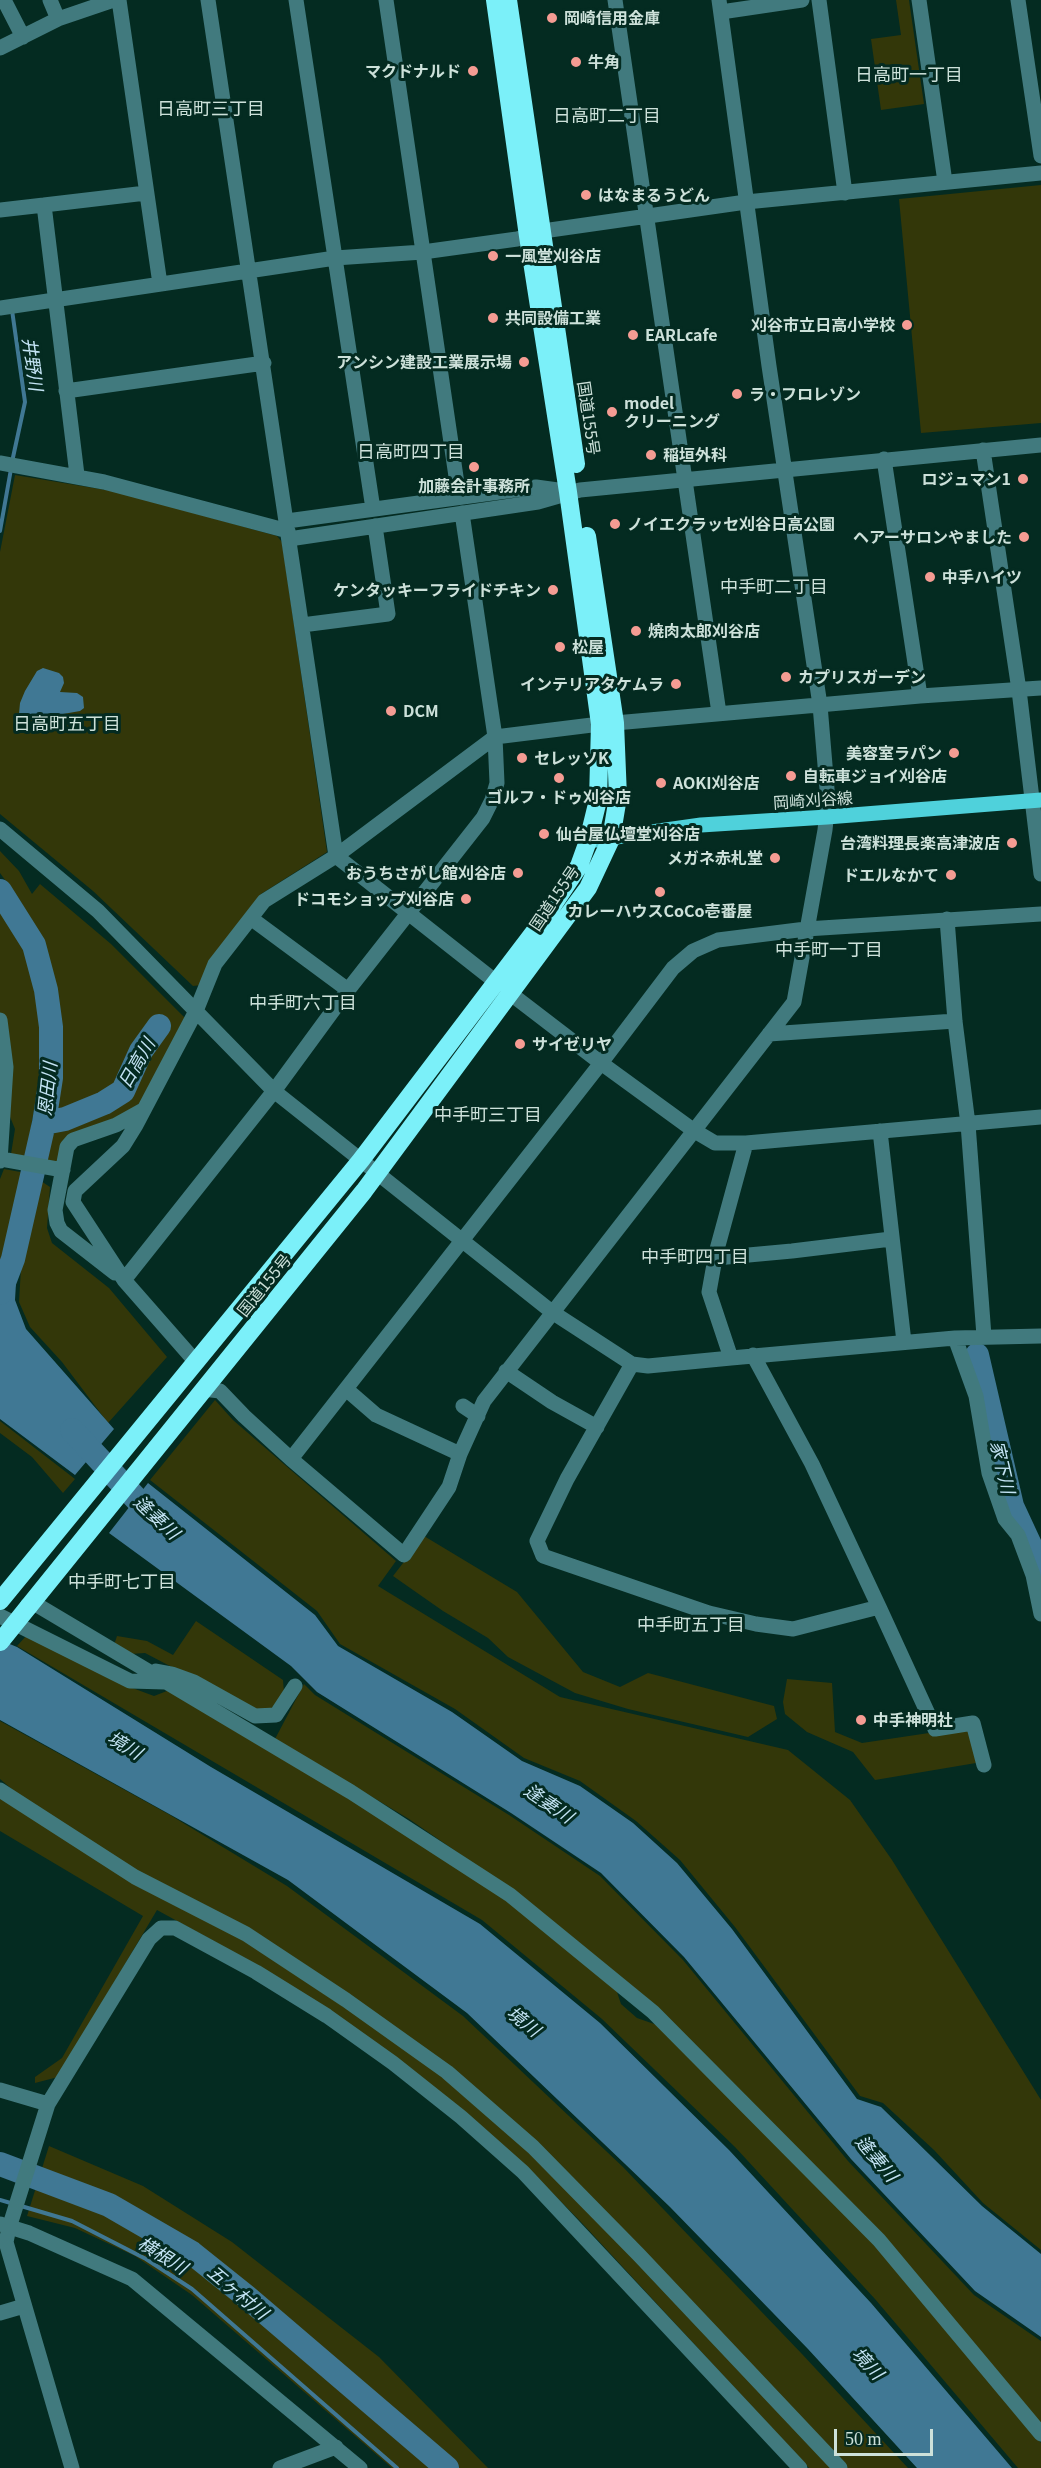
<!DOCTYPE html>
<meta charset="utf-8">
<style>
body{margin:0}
#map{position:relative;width:1041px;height:2468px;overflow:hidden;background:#042b21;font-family:Georgia,serif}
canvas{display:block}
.scale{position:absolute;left:834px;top:2429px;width:99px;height:27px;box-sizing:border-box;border:3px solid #cde1da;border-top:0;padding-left:8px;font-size:18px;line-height:21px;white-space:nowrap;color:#cde1da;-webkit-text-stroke:4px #042b21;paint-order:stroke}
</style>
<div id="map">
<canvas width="1041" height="2468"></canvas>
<div class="scale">50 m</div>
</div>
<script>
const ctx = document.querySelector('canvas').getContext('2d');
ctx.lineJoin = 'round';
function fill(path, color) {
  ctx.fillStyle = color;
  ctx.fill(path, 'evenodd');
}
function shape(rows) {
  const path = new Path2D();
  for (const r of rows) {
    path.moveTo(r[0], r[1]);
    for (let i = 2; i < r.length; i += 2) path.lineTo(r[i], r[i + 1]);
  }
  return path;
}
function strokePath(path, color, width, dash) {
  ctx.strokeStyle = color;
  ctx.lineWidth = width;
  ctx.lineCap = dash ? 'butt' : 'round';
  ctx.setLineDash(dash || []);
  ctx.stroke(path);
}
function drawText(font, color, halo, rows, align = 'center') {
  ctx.font = font + ' Georgia,"Noto Sans JP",serif';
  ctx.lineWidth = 6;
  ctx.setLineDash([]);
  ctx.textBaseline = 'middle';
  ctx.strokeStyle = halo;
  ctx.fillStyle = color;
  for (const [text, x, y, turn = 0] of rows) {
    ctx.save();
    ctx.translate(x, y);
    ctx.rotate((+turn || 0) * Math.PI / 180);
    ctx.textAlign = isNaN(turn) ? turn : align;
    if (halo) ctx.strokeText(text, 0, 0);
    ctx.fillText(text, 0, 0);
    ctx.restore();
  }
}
fill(shape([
 [896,0,909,0,924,104,881,110,871,39,901,35],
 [1041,185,1041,423,921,433,899,199],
 [15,475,118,492,277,536,282,542,327,852,261,894,209,962,202,985,193,986,93,891,0,814,0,552],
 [0,851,19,871,32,894,40,884,111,944,185,1018,144,1101,128,1115,65,1139,58,1164,46,1162,50,1138,59,1128,106,1110,126,1098,133,1091,169,1023,158,1018,121,1085,102,1100,53,1116,61,1066,61,1022,53,976,41,941,21,902,0,873],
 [0,908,24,950,38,1002,41,1040,41,1068,26,1157,11,1154,15,1129,8,1112,4,1026,0,1013],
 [4,1169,26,1173,9,1253,0,1262,0,1179],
 [38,1179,50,1187,47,1228,52,1243,109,1288,167,1357,108,1423,62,1362,30,1327,19,1302,22,1250],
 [215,1400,233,1420,396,1561,378,1586,560,1697,788,1750,850,1800,892,1860,1041,2100,1041,2250,983,2203,934,2150,883,2103,860,2096,735,1927,680,1860,636,1821,580,1781,524,1758,455,1709,340,1644,317,1611,150,1480],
 [0,1421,75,1479,63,1493,32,1457,0,1433],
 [424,1536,517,1592,583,1672,620,1687,648,1673,774,1706,777,1719,748,1737,628,1709,575,1693,508,1657,488,1638,443,1611,393,1576],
 [196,1621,283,1680,284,1693,271,1710,254,1710,145,1653,130,1654,114,1645,117,1636,147,1641,173,1655],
 [27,1635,127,1686,154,1696,172,1689,354,1801,508,1900,616,1989,621,2004,637,2018,657,2025,875,2244,1041,2443,1041,2468,1018,2468,875,2299,735,2147,602,2019,482,1920,17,1646],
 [787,1679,832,1683,835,1732,862,1743,969,1727,976,1763,875,1780,853,1752,807,1732,785,1714,783,1702],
 [304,1684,315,1695,509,1815,600,1876,683,1960,848,2161,974,2295,1041,2341,1041,2424,876,2230,512,1890,409,1819,275,1739],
 [0,1721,170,1815,287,1886,463,2016,623,2167,802,2354,908,2468,846,2468,449,2069,34,1808,0,1779],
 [0,1797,245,1937,444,2075,530,2149,836,2468,809,2468,582,2223,523,2163,219,1944,157,1910,58,2077,35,2083,35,2077,62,2058,143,1916,0,1831],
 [49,2146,143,2186,232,2242,379,2357,488,2468,392,2468,192,2295,135,2256,75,2228,27,2216]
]), '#333709');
fill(shape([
 [43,668,59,673,63,677,64,683,60,692,77,693,83,697,84,708,80,711,63,714,28,720,22,719,19,714,20,703,25,691,37,671],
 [5,1260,17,1266,15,1300,26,1329,114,1429,75,1475,0,1419,0,1268],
 [148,1483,315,1615,338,1646,452,1712,522,1761,580,1786,633,1823,677,1863,732,1929,857,2099,881,2107,982,2206,1041,2254,1041,2337,975,2291,851,2159,684,1957,601,1873,511,1813,317,1692,291,1666,109,1533],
 [0,1640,17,1647,211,1767,480,1924,600,2023,729,2150,871,2303,1012,2468,917,2468,808,2349,670,2207,467,2013,288,1880,0,1720]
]), '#407894');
strokePath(shape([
 [12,310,25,402,12,462],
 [0,531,11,469],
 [24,1169,32,1175],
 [0,2200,14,2204],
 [21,2206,72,2221,146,2259,192,2289,397,2468]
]), '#407894', 4);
strokePath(shape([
 [0,891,34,945,46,990,51,1027,51,1078,44,1123,13,1259,0,1293],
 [44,1123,65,1119,104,1103,123,1091,141,1051,159,1026],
 [977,1355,1012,1506,1037,1560,1041,1575],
 [72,1430,157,1521],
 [0,2164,109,2205,192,2253,247,2297,447,2468]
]), '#407894', 24);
strokePath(shape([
 [4,0,23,37],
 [50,0,58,19],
 [119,0,160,284],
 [208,0,336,856,496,982],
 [296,0,373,509],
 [386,0,459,497],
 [615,0,719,713],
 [819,0,845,193],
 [919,0,945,182],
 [1018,0,1041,156],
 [721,12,802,0],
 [0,48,58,19,114,0],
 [0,210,44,205],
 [0,308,335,258,423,252,517,239,550,230,746,202,1041,173],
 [66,391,264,363],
 [983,450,1019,690,1041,874],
 [884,459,920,696],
 [0,463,104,482,288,531],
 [77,475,44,205,146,193],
 [287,521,536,487,565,491],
 [289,539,538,502,580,490,1041,445],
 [302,625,388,614,375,526],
 [615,723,920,696,1041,688],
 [0,829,98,911,274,1091,552,1312,632,1364,648,1366,731,1358,709,1292,716,1253,746,1143],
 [252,919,348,990],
 [947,919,955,1021,968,1124,984,1336],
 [511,994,601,1063,673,968,693,951,718,940,806,929,1041,914],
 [0,1020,6,1067,0,1161],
 [769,1034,955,1021],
 [880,1131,904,1342],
 [1,1159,63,1170],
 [716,1258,792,1251,891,1239],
 [115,1273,61,1231,57,1223,55,1210,67,1147,73,1140,116,1125,143,1110],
 [124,1280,274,1091,348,990,483,818,492,800,497,783,495,737,462,513],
 [955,1338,976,1396,989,1473,1005,1519,1018,1535,1033,1575,1041,1614],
 [731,1358,955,1338,1041,1336],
 [195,1361,124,1280,73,1202,75,1191,123,1146,136,1125,196,1011,215,964,264,901,336,856,495,737,600,724],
 [632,1364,567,1479,537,1541,543,1556,709,1613,756,1624,793,1629,879,1607,812,1464,753,1355],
 [506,1371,552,1402,597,1427],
 [203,1389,220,1391,244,1416,291,1459,404,1555,449,1487,460,1454,484,1401,794,1002,825,830,828,801,820,705,769,366,719,0],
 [346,1389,376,1415,460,1454],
 [463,1406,478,1416],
 [291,1459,601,1063,693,1130,715,1143,746,1143,1041,1117],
 [32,1602,351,1792,510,1895,653,2012,879,2240,1041,2434],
 [879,1607,935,1729,973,1723,984,1765],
 [0,1616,130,1681,165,1682],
 [156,1671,172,1674,194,1682,255,1716,276,1715,295,1686],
 [0,1790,135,1877,246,1934,346,2000,447,2072,533,2147,639,2255,840,2468],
 [0,2090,48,2104,149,1939,161,1928,175,1928,256,1972,327,2016,393,2063,461,2117,523,2172,800,2468],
 [48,2104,9,2228,6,2242,72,2468],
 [0,2224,29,2233,132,2279,360,2468],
 [0,2313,24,2306],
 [280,2468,336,2447]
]), '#417a7e', 15);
strokePath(shape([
 [588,841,701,825,827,817,1041,800]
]), '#4fd1db', 15);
strokePath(shape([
 [508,0,576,464],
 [0,1601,361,1160,541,923,579,866,588,841,598,800,600,724,568,492,528,236,495,0],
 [29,1606,364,1191,588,888,611,839,618,797,615,723,587,536]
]), '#7bf0f9', 18);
strokePath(shape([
 [0,1642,29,1606]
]), '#7bf0f9', 18);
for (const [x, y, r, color] of [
 [552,18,6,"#f59c93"],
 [576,62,6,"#f59c93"],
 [473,71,6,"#f59c93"],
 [586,195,6,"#f59c93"],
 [493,256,6,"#f59c93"],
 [493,318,6,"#f59c93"],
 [907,325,6,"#f59c93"],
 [633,335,6,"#f59c93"],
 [524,362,6,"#f59c93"],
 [737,394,6,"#f59c93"],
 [612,412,6,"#f59c93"],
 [651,455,6,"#f59c93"],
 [474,467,6,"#f59c93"],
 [1023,479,6,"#f59c93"],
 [615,524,6,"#f59c93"],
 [1024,537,6,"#f59c93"],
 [930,577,6,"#f59c93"],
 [553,590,6,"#f59c93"],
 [636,631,6,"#f59c93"],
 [560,647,6,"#f59c93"],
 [786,677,6,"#f59c93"],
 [676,684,6,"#f59c93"],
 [391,711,6,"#f59c93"],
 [954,753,6,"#f59c93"],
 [522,758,6,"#f59c93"],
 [791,776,6,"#f59c93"],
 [559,778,6,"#f59c93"],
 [661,783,6,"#f59c93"],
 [544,834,6,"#f59c93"],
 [1012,843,6,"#f59c93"],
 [775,858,6,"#f59c93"],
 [518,873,6,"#f59c93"],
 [951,875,6,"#f59c93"],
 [660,892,6,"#f59c93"],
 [466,899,6,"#f59c93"],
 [520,1044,6,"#f59c93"],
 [861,1720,6,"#f59c93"]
]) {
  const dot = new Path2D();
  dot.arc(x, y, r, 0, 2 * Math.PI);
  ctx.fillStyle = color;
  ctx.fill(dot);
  strokePath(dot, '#042b21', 2);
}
drawText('bold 16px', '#cde1da', '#042b21', [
 ["岡崎信用金庫",564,18],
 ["牛角",588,62],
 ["マクドナルド",461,71,"right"],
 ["はなまるうどん",598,195],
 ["一風堂刈谷店",505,256],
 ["共同設備工業",505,318],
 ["刈谷市立日高小学校",895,325,"right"],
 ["EARLcafe",645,335],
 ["アンシン建設工業展示場",512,362,"right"],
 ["ラ・フロレゾン",749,394],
 ["model",624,403],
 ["クリーニング",624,421],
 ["稲垣外科",663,455],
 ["ロジュマン1",1011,479,"right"],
 ["加藤会計事務所",474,486,"center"],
 ["ノイエクラッセ刈谷日高公園",627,524],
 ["ヘアーサロンやました",1012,537,"right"],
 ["中手ハイツ",942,577],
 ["ケンタッキーフライドチキン",541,590,"right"],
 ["焼肉太郎刈谷店",648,631],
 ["松屋",572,647],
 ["カプリスガーデン",798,677],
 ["インテリアタケムラ",664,684,"right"],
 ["DCM",403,711],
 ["美容室ラパン",942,753,"right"],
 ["セレッソK",534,758],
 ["自転車ジョイ刈谷店",803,776],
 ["AOKI刈谷店",673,783],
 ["ゴルフ・ドゥ刈谷店",559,797,"center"],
 ["仙台屋仏壇堂刈谷店",556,834],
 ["台湾料理長楽高津波店",1000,843,"right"],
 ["メガネ赤札堂",763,858,"right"],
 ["おうちさがし館刈谷店",506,873,"right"],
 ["ドエルなかて",939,875,"right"],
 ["ドコモショップ刈谷店",454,899,"right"],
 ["カレーハウスCoCo壱番屋",660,911,"center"],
 ["サイゼリヤ",532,1044],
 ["中手神明社",873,1720]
], 'left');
drawText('16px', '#cde1da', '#042b21', [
 ["国道155号",589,418,82],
 ["岡崎刈谷線",813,800,-4],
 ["国道155号",554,898,-56],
 ["国道155号",264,1285,-51]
]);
drawText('18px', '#cde1da', '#042b21', [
 ["日高町一丁目",909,74],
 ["日高町三丁目",211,108],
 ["日高町二丁目",607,115],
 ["日高町四丁目",411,451],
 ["中手町二丁目",774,586],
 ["日高町五丁目",67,723],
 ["中手町一丁目",829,949],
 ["中手町六丁目",303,1002],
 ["中手町三丁目",488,1114],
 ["中手町四丁目",695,1256],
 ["中手町七丁目",122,1581],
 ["中手町五丁目",691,1624]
]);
drawText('italic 18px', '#c4e4f5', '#042b21', [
 ["井野川",33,364,82],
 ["日高川",136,1063,-60],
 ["恩田川",47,1089,-84],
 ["家下川",1003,1467,77],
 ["逢妻川",157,1517,43],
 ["境川",125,1745,31],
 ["逢妻川",549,1803,34],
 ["境川",524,2021,38],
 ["逢妻川",877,2158,50],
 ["横根川",163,2255,32],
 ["五ヶ村川",238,2292,40],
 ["境川",868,2363,47]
]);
</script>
